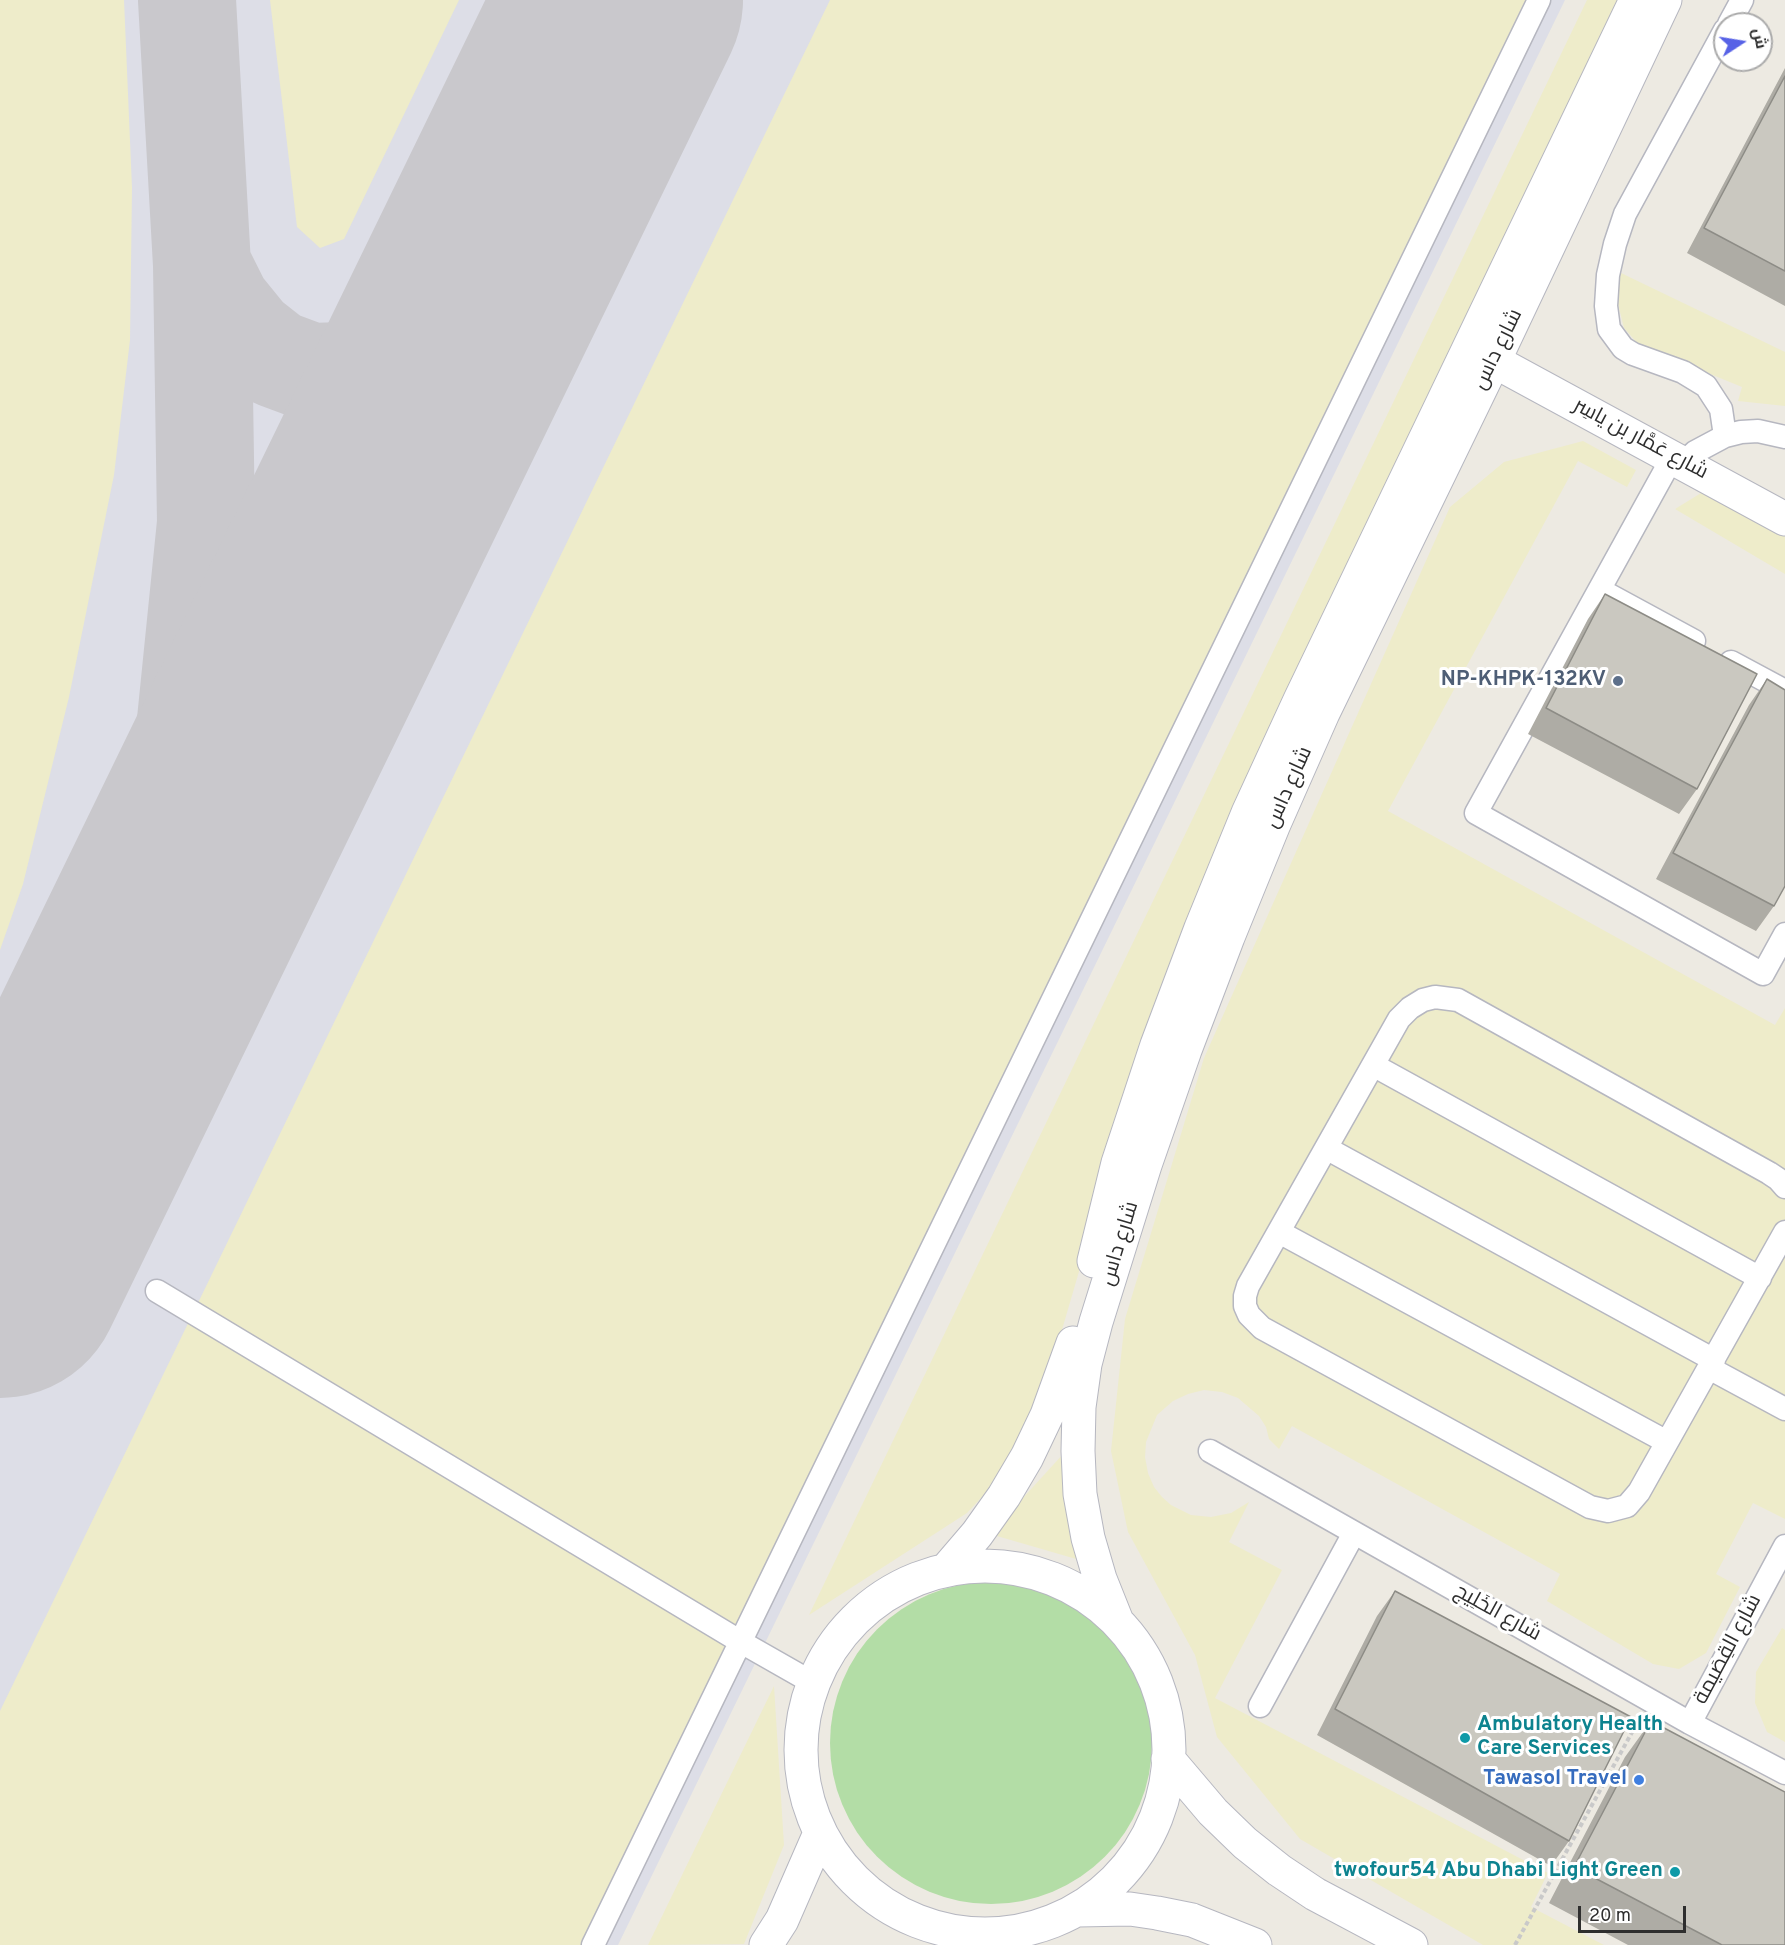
<!DOCTYPE html>
<meta charset="utf-8">
<style>
body{margin:0}
#map{position:relative;width:1785px;height:1945px;overflow:hidden;background:#edeae2;font-family:Overpass,Cairo,sans-serif}
canvas{display:block}
.north{position:absolute;left:1713px;top:12px;width:60px;height:60px;box-sizing:border-box;background:#fff;border:2px solid #ababab;border-radius:50%;rotate:78deg;font-size:16px;font-weight:700;line-height:24px;text-align:center;color:#2e2e2e}
.north::after{content:'';display:block;margin:auto;width:21px;height:27px;background:#5762e6;clip-path:polygon(50% 0,100% 100%,50% 72%,0 100%)}
.scale{position:absolute;left:1578px;top:1906px;width:108px;height:27px;box-sizing:border-box;border:3px solid #2e2e2e;border-top:0;padding-left:8px;font-size:18px;line-height:21px;white-space:nowrap;color:#2e2e2e;-webkit-text-stroke:4px #fff;paint-order:stroke}
</style>
<div id="map">
<canvas width="1785" height="1945"></canvas>
<div class="north">ش</div>
<div class="scale">20 m</div>
</div>
<script>
const ctx = document.querySelector('canvas').getContext('2d');
ctx.lineJoin = 'round';
function fill(path, color) {
  ctx.fillStyle = color;
  ctx.fill(path, 'evenodd');
}
function shape(rows) {
  const path = new Path2D();
  for (const r of rows) {
    if (r.length === 3) {
      path.moveTo(r[0] + r[2], r[1]);
      path.arc(r[0], r[1], r[2], 0, 2 * Math.PI);
      continue;
    }
    path.moveTo(r[0], r[1]);
    for (let i = 2; i < r.length; i += 2) path.lineTo(r[i], r[i + 1]);
  }
  return path;
}
function strokePath(path, color, width, dash) {
  ctx.strokeStyle = color;
  ctx.lineWidth = width;
  ctx.lineCap = dash ? 'butt' : 'round';
  ctx.setLineDash(dash || []);
  ctx.stroke(path);
}
function drawText(font, color, halo, rows, align = 'center') {
  ctx.font = font + ' Overpass,Cairo,sans-serif';
  ctx.lineWidth = 6;
  ctx.setLineDash([]);
  ctx.textBaseline = 'middle';
  ctx.strokeStyle = halo;
  ctx.fillStyle = color;
  for (const [text, x, y, turn = 0] of rows) {
    ctx.save();
    ctx.translate(x, y);
    ctx.rotate((+turn || 0) * Math.PI / 180);
    ctx.textAlign = isNaN(turn) ? turn : align;
    if (halo) ctx.strokeText(text, 0, 0);
    ctx.fillText(text, 0, 0);
    ctx.restore();
  }
}
fill(shape([
 [0,0,1565,0,618,1945,0,1945]
]), '#dddee7');
fill(shape([
 [991,1743,161]
]), '#b3dda6');
fill(shape([
 [0,0,124,0,132,188,130,340,114,475,69,697,23,884,0,950],
 [270,0,459,0,344,239,320,248,297,227],
 [830,0,1539,0,591,1945,0,1945,0,1711],
 [1587,0,1649,0,1160,994,1038,1412,1009,1468,967,1513,809,1615],
 [1621,273,1785,352,1785,406,1738,401,1742,387,1639,345,1624,328,1618,304,1618,285],
 [1583,441,1636,470,1627,487,1578,461,1388,811,1775,1025,1785,1008,1785,1519,1753,1503,1716,1574,1740,1587,1706,1653,1679,1669,1653,1664,1547,1601,1560,1574,1292,1426,1279,1449,1269,1439,1266,1427,1259,1416,1238,1398,1222,1392,1204,1390,1188,1394,1173,1401,1157,1415,1146,1442,1145,1457,1148,1473,1154,1487,1162,1497,1171,1505,1191,1515,1211,1517,1231,1513,1249,1502,1229,1542,1282,1570,1215,1698,1548,1873,1531,1907,1604,1945,1483,1945,1300,1839,1217,1737,1195,1655,1128,1532,1111,1451,1125,1319,1204,1058,1450,507,1504,462],
 [1706,490,1785,532,1785,574,1675,509],
 [1064,1453,1090,1563,990,1534],
 [1782,1628,1785,1630,1785,1742,1767,1732,1755,1703,1756,1672],
 [774,1686,784,1845,744,1944,648,1945]
]), '#eeecca');
strokePath(shape([
 [202,265,222,305,248,337,276,359,311,372,344,371,379,363,422,346,464,322],
 [0,1138,47,1116,116,1037,183,750,206,523,202,265,187,0]
]), '#c9c8cc', 98);
strokePath(shape([
 [0,1276,621,0]
]), '#c9c8cc', 244);
const lane = shape([
 [1729,24,1742,0],
 [1725,436,1721,409,1706,386,1683,372,1633,354,1623,348,1609,329,1606,306,1608,275,1615,244,1625,214,1725,30],
 [1672,458,1476,813,1763,974,1785,934],
 [1683,463,1695,452,1725,436,1741,432,1758,431,1785,437],
 [1600,590,1694,641],
 [1731,662,1785,691],
 [1373,1065,1760,1278],
 [1326,1148,1714,1360],
 [1785,1187,1778,1179,1769,1173,1458,1000,1435,997,1423,1000,1410,1008,1399,1019,1248,1286,1245,1296,1245,1306,1249,1315,1262,1328,1590,1507,1608,1511,1627,1506,1639,1492,1785,1232],
 [1279,1232,1667,1442],
 [157,1291,741,1642,813,1683],
 [1709,1368,1785,1409],
 [1210,1451,1690,1723,1785,1773],
 [1260,1706,1354,1533],
 [1690,1723,1785,1546],
 [593,1945,1539,0]
]);
const street = shape([
 [1494,361,1785,519]
]);
const secondary = shape([
 [1094,1261,1118,1163,1157,1045,1201,928,1248,813,1300,700,1636,0],
 [985,1750,184],
 [947,1569,977,1534,1004,1496,1027,1457,1047,1415,1073,1343],
 [1116,1619,1100,1579,1088,1538,1080,1494,1078,1451,1079,1407,1085,1364,1096,1322,1145,1165,1185,1050,1228,937,1274,824,1323,713,1494,361,1665,0],
 [1168,1759,1213,1812,1245,1843,1279,1870,1315,1894,1411,1945],
 [1078,1910,1130,1909,1157,1913,1192,1920,1255,1945],
 [766,1945,782,1920,820,1833]
]);
strokePath(lane, '#b6b7c0', 25);
strokePath(street, '#b6b7c0', 35);
strokePath(secondary, '#b6b7c0', 35);
strokePath(shape([
 [1515,1945,1636,1725]
]), '#c9c9c9', 4, [4.5, 3]);
strokePath(lane, '#fff', 22);
strokePath(street, '#fff', 33);
strokePath(secondary, '#fff', 33);
fill(shape([
 [1785,68,1785,306,1687,253],
 [1605,594,1697,789,1679,814,1528,734,1588,619],
 [1767,679,1774,906,1756,931,1656,879,1749,705],
 [1395,1591,1569,1841,1551,1866,1317,1735,1377,1616],
 [1651,1721,1785,1945,1628,1945,1549,1903,1625,1757]
]), '#aeaca5');
const building = shape([
 [1785,76,1785,271,1704,228,1785,76],
 [1605,594,1757,674,1697,789,1546,708,1605,594],
 [1767,679,1785,690,1785,886,1774,906,1673,853,1767,679],
 [1395,1591,1631,1717,1569,1841,1335,1709,1395,1591],
 [1651,1721,1785,1792,1785,1945,1722,1945,1574,1867,1651,1721]
]);
fill(building, '#cac8c0');
strokePath(building, '#8d8c86', 1.5);
for (const [x, y, r, color] of [
 [1618,681,6,"#5c6f8a"],
 [1465,1738,6,"#0f9aa8"],
 [1639,1780,6,"#3f7fe0"],
 [1675,1872,6,"#0f9aa8"]
]) {
  const dot = new Path2D();
  dot.arc(x, y, r, 0, 2 * Math.PI);
  ctx.fillStyle = color;
  ctx.fill(dot);
  strokePath(dot, '#fff', 2);
}
drawText('21px', '#2e2e2e', '#fff', [
 ["شارع داس",1499,350,-64],
 ["شارع عَمَّار بن ياسِر",1640,440,28],
 ["شارع داس",1290,788,-66],
 ["شارع داس",1121,1244,-73],
 ["شارع الخَلِيج",1497,1614,29],
 ["شارع القِصَيمة",1729,1650,-62]
]);
drawText('bold 21px', '#4e5e75', '#fff', [
 ["NP-KHPK-132KV",1606,681]
], 'right');
drawText('bold 21px', '#0d838f', '#fff', [
 ["Ambulatory Health",1477,1726],
 ["Care Services",1477,1750],
 ["twofour54 Abu Dhabi Light Green",1663,1872,"right"]
], 'left');
drawText('bold 21px', '#366cbe', '#fff', [
 ["Tawasol Travel",1627,1780]
], 'right');
</script>
